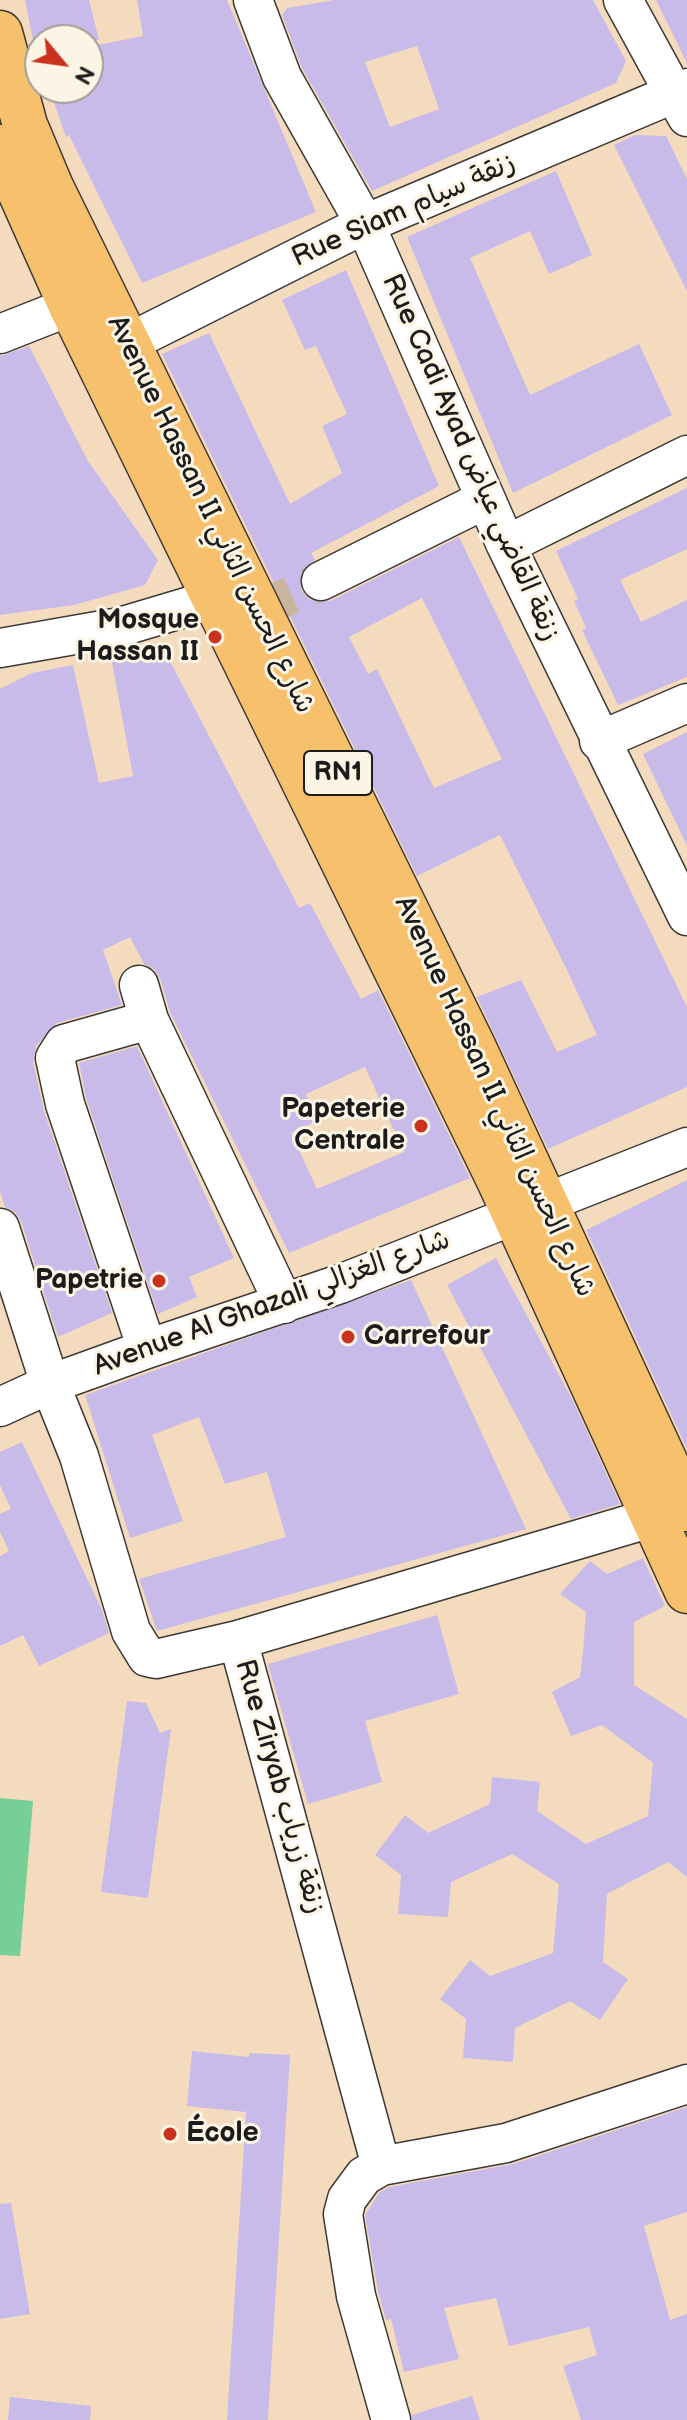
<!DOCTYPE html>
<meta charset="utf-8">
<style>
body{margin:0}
#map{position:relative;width:687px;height:2420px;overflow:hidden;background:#f5dbbe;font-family:"Balsamiq Sans",sans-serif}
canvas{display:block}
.north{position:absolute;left:24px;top:24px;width:80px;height:80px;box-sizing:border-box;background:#fcf5e5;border:2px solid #a29e95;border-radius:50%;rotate:119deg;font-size:22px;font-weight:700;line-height:32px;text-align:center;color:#1c1c1c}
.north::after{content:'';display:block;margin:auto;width:28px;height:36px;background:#c8321e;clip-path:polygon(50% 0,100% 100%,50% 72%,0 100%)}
</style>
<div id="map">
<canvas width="687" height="2420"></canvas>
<div class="north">N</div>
</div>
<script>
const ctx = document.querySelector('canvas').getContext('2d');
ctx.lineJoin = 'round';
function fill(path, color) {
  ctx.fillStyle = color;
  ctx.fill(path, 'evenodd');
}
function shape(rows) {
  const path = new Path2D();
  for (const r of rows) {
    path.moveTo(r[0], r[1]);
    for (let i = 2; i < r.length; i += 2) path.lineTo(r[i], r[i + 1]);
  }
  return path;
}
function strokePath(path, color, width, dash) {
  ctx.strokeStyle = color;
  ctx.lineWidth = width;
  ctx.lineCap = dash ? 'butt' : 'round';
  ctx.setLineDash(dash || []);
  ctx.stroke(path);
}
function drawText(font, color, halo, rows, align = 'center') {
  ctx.font = font + ' "Balsamiq Sans","Playpen Sans Arabic",sans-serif';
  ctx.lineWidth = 6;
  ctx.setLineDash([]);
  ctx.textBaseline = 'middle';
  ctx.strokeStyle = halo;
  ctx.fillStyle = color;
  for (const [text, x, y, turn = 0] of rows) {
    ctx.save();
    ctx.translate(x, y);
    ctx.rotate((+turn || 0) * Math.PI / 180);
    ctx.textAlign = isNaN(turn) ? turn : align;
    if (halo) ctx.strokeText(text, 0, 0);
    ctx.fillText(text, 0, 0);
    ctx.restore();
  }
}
fill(shape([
 [0,1798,33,1801,20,1956,0,1955]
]), '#75cf96');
fill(shape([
 [25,0,89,0,99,40,33,40],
 [137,0,227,0,316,212,142,283,69,135,66,137,49,88,88,88,88,47,143,36],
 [334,0,593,0,626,61,616,83,372,191,302,68,282,15,287,8],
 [417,46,439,109,390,127,365,62],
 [656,0,687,0,687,63],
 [635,135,666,136,687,179,687,291,614,145],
 [556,171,592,255,549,274,530,231,470,258,530,395,639,344,672,415,513,493,407,237],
 [346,270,439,486,311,553,315,560,302,570,301,590,310,600,330,601,459,537,687,1007,687,1087,548,1149,477,997,521,980,557,1052,597,1035,566,968,500,835,417,876,162,354,209,333,290,504,342,473,322,426,347,414,316,346,305,350,282,300],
 [422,598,502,759,434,788,377,669,368,674,349,637],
 [29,346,88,461,158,560,145,585,74,605,0,615,0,356],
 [687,488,687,549,620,580,641,622,687,600,687,677,618,705,582,630,586,628,574,601,578,599,556,551],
 [160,642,299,908,310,903,361,999,378,990,470,1178,289,1253,170,1012,160,978,154,969,144,964,130,937,103,950,122,1005,57,1023,36,1046,33,1062,44,1111,112,1313,58,1337,21,1221,15,1212,5,1207,0,1192,0,689,32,673,73,665,99,783,133,776,111,657],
 [365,1067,404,1152,317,1189,291,1133,317,1121,306,1094],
 [687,732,687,846,643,754],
 [137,1046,234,1258,189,1277,197,1297,158,1314,86,1098,79,1063],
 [687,1180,687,1449,586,1230],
 [496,1258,573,1401,620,1504,571,1519,447,1285],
 [411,1280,526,1529,157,1631,139,1579,286,1537,267,1472,225,1484,199,1417,152,1435,183,1521,130,1538,85,1395],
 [22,1442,102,1610,109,1633,39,1666,23,1635,0,1646,0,1556,9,1551,0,1532,0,1514,11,1509,0,1485,0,1452],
 [643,1558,665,1606,634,1622,634,1685,687,1719,687,1877,668,1862,607,1894,603,1962,628,1979,600,2020,570,2001,515,2028,513,2062,463,2058,466,2019,440,1999,470,1960,490,1976,553,1953,559,1884,512,1854,451,1882,448,1917,398,1914,401,1875,375,1855,405,1815,428,1833,490,1804,492,1777,540,1782,537,1811,586,1844,648,1816,653,1763,602,1725,571,1736,552,1692,580,1677,583,1652,586,1612,560,1594,590,1561,607,1574],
 [437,1615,459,1694,365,1721,382,1782,308,1804,268,1664],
 [127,1701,146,1703,160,1733,171,1729,148,1898,101,1892],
 [192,2051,249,2057,250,2053,290,2055,268,2420,227,2420,246,2112,187,2106],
 [687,2107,687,2212,644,2226,670,2320,687,2314,687,2420,581,2420,563,2366,597,2355,589,2327,509,2346,496,2298,444,2308,459,2359,404,2372,391,2319,386,2320,378,2291,365,2215,379,2193,389,2187,513,2164],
 [11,2203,30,2314,0,2319,0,2204],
 [472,2396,480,2420,412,2420,412,2415],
 [10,2397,91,2406,90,2420,8,2420]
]), '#c8bbea');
strokePath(shape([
 [257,611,321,581]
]), '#cab59e', 38, [38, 19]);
const minor = shape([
 [253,0,282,77,365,224,506,545,687,916],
 [623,0,687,117],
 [0,334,71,306],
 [126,344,365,224,687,88],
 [506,545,687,455],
 [321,581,486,499],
 [0,648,120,627,214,599],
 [599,741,687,703],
 [139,985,149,1020,284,1304],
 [0,1228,50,1384,79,1456,131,1631,147,1657,156,1659,238,1640,651,1518],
 [147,1349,65,1104,55,1058,64,1044,149,1020],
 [0,1407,50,1384,147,1349,340,1284,687,1147],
 [238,1640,381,2166],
 [391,2420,356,2296,343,2214,347,2199,364,2176,381,2166,506,2143,687,2084]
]);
const major = shape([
 [0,33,25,125,51,187,473,1046,687,1509],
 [0,147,71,306,498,1178,687,1591]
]);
strokePath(minor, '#3d3934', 41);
strokePath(major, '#3d3934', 47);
strokePath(minor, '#fff', 38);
strokePath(major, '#f7c06c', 44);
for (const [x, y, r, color] of [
 [215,637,8,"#c8321e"],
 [421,1126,8,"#c8321e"],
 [159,1281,8,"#c8321e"],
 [348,1337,8,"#c8321e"],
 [170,2134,8,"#c8321e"]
]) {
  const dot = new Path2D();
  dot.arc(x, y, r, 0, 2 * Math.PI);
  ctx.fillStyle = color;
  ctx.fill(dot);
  strokePath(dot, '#fcf5e5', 3);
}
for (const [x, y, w] of [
 [338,773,68]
]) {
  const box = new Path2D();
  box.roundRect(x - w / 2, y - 22, w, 44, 6);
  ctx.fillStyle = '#fcf5e5';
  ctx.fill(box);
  strokePath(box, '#1c1c1c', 2);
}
drawText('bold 26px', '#1c1c1c', null, [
 ["RN1",338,773]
]);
drawText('28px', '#1c1c1c', '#fcf5e5', [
 ["Rue Siam زنقة سيام",404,211,-24],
 ["Rue Cadi Ayad زنقة القاضي عياض",470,458,66],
 ["Avenue Hassan II شارع الحسن الثاني",210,515,64],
 ["Avenue Hassan II شارع الحسن الثاني",494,1097,65],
 ["Avenue Al Ghazali شارع الغزالي",272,1304,-20],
 ["Rue Ziryab زنقة زرياب",279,1787,74]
]);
drawText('bold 28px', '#1c1c1c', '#fcf5e5', [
 ["Mosque",199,621],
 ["Hassan II",199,653],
 ["Papeterie",405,1110],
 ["Centrale",405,1142],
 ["Papetrie",143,1281],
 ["Carrefour",364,1337,"left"],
 ["École",186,2134,"left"]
], 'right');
</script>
